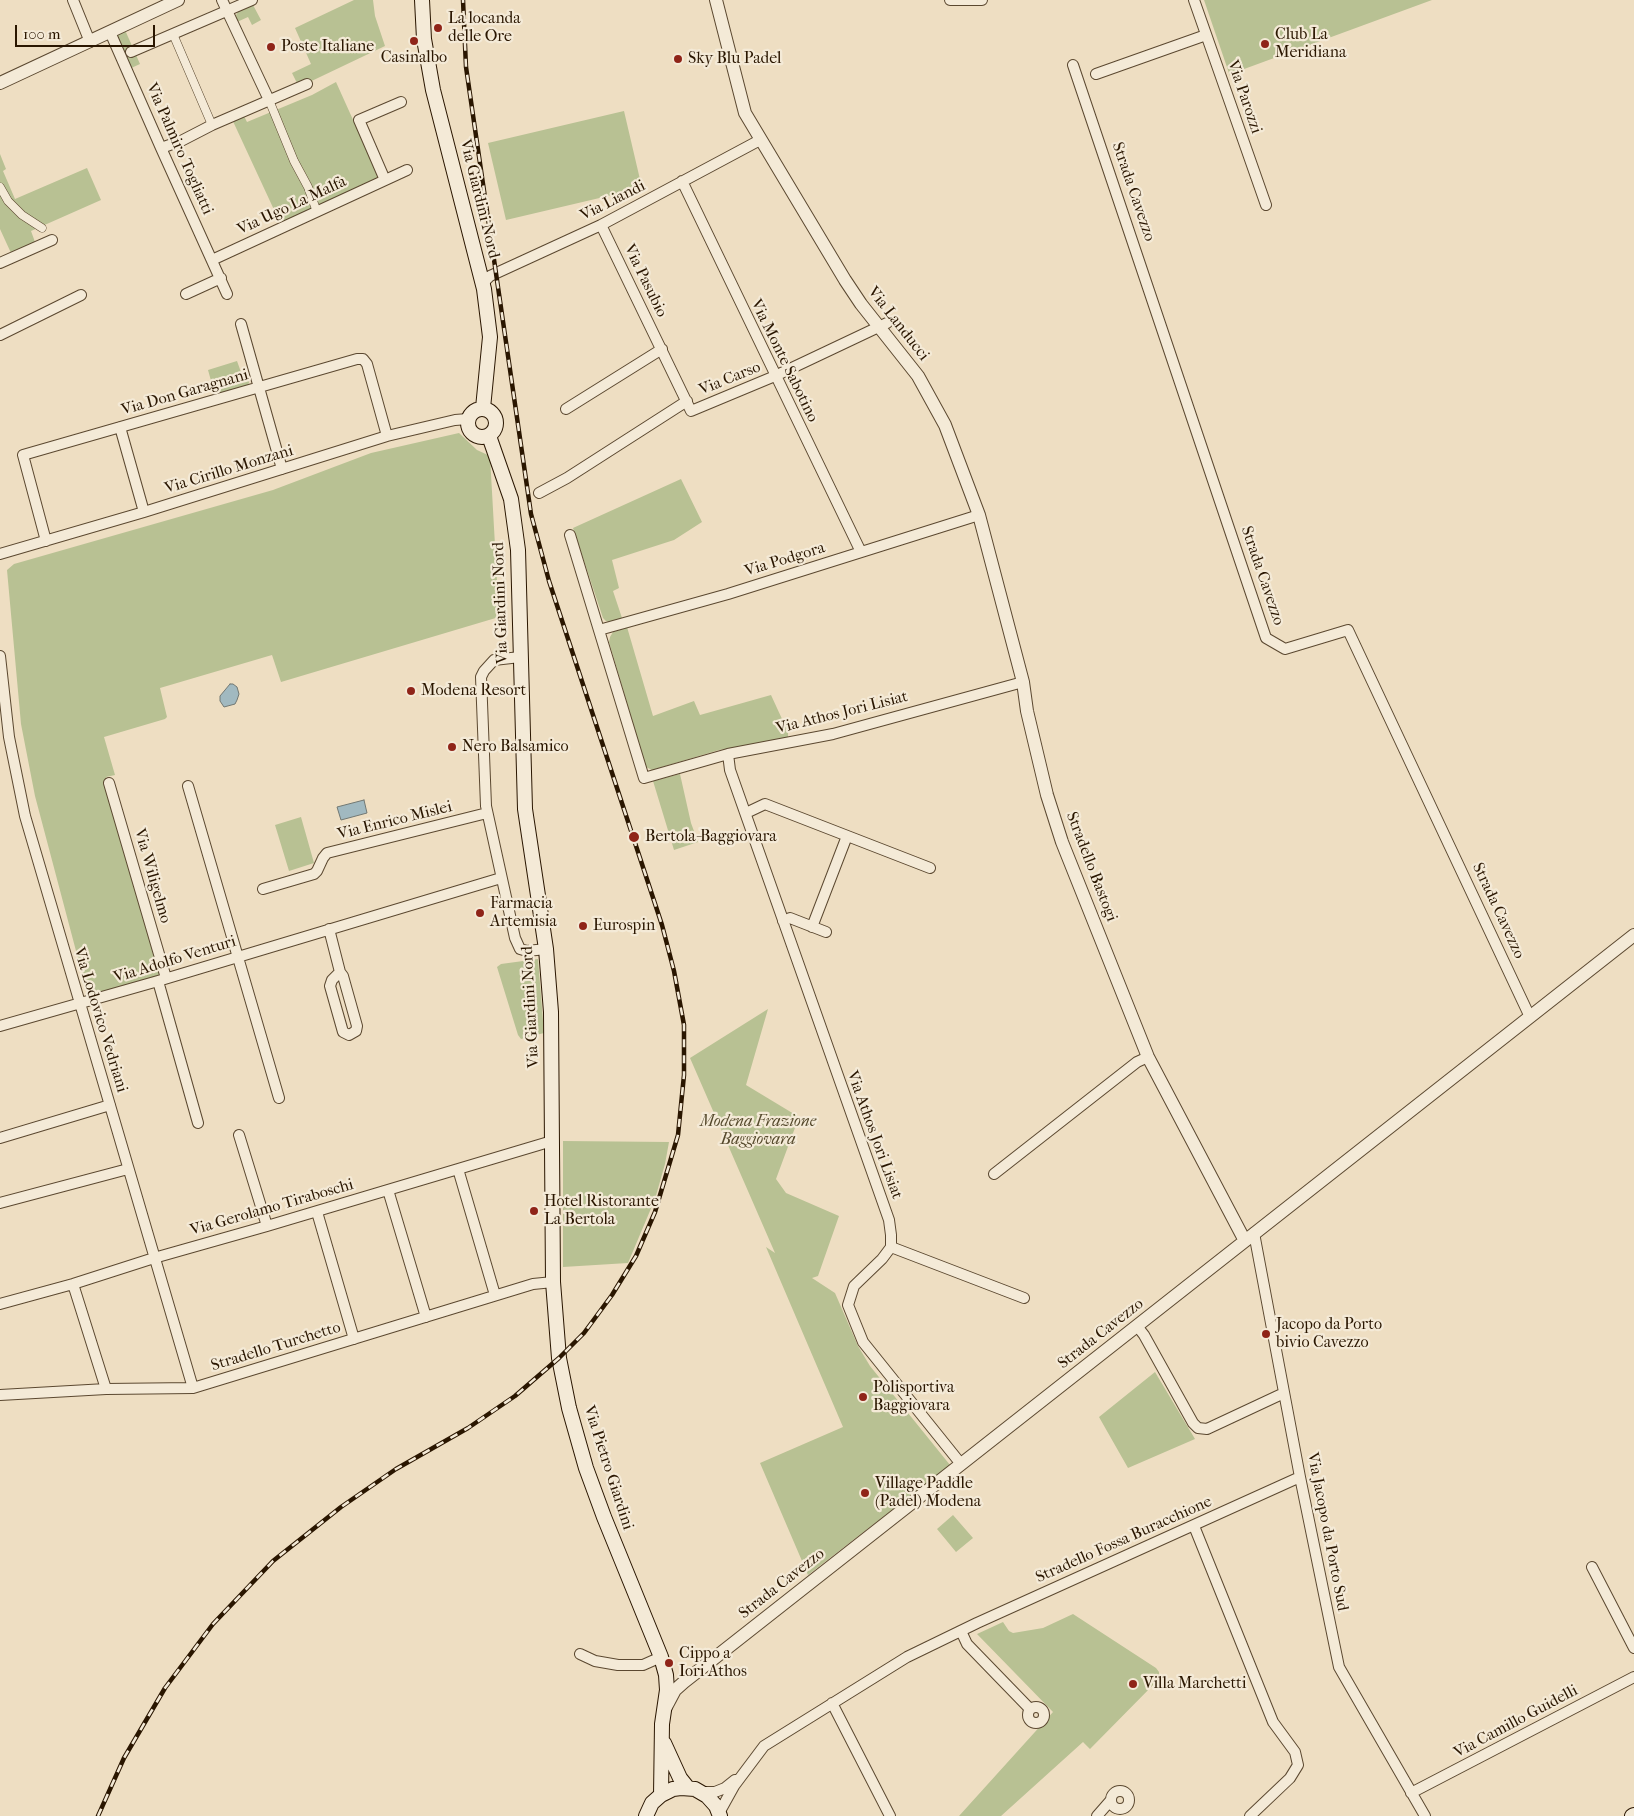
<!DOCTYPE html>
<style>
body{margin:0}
#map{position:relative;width:1634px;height:1816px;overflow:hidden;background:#eedec2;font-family:"IM FELL French Canon",serif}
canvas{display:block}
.scale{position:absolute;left:15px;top:25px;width:140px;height:22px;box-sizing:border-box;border:2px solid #2a1600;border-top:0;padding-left:6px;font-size:15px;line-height:18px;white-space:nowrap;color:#2a1600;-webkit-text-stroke:4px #f4ead7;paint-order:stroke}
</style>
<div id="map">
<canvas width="1634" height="1816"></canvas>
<div class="scale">100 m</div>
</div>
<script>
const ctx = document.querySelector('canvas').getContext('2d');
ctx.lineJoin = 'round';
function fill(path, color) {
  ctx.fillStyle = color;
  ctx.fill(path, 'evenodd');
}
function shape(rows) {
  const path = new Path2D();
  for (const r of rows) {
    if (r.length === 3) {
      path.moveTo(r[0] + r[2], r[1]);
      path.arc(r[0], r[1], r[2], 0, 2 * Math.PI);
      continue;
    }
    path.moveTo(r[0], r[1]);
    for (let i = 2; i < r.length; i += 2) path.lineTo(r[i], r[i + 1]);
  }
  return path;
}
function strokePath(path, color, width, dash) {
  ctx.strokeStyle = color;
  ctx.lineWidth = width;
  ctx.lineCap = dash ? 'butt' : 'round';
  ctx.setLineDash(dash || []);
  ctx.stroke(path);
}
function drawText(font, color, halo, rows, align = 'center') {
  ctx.font = font + ' "IM FELL French Canon",serif';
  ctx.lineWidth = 4.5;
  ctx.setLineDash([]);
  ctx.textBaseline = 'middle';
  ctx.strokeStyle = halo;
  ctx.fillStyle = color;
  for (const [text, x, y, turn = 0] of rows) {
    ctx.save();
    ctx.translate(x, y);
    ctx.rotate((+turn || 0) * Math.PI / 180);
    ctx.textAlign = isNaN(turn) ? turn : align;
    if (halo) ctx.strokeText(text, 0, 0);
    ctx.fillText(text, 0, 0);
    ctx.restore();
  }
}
fill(shape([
 [354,0,373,0,375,16,385,46,299,87,292,73,311,64,295,28],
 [1204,0,1432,0,1236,72,1230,76],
 [253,5,261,20,252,25,248,17,237,22,236,15,238,12],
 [125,30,140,64,127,70,111,36],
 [336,82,381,182,282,227,231,117,242,112,247,122,312,95],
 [624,111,642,188,506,220,488,143],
 [0,154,6,169,3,171,15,199,87,168,101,200,31,231,35,242,11,253,0,229],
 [237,361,242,375,248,373,249,383,247,386,215,395,208,370],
 [459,433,477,450,490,456,499,617,281,682,272,655,160,688,167,717,165,719,104,737,115,775,106,777,166,979,89,1000,35,796,21,724,7,570,14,564,273,490,371,453],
 [681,479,702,522,674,540,612,560,619,588,613,591,622,618,609,622,606,621,603,618,573,528],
 [627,627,653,716,694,701,700,715,771,695,788,732,788,737,785,740,719,750,652,770,646,767,609,642,610,637,613,632],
 [680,774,691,823,698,842,674,850,653,781],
 [301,817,314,863,289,871,275,825],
 [538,959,544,1033,521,1039,518,1035,497,967,501,964],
 [768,1009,746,1085,799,1117,776,1179,786,1193,839,1216,818,1276,812,1278,835,1293,858,1346,870,1366,950,1465,808,1575,760,1463,843,1427,766,1247,775,1253,690,1058],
 [563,1141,669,1142,665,1164,655,1199,628,1263,563,1267],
 [1155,1372,1195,1439,1128,1468,1099,1417],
 [953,1515,973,1538,956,1552,937,1529],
 [1073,1614,1156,1668,1159,1672,1159,1679,1090,1749,1083,1742,1001,1816,959,1816,1053,1712,977,1634,1003,1622,1009,1631,1013,1633,1043,1628]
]), '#b8c193');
const water = shape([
 [230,684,233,684,237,687,239,694,237,700,235,704,224,707,220,701,220,696,230,684],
 [364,800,367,813,341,820,337,807,364,800]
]);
fill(water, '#a1b9c0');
strokePath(water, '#717873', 1);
const pedestrian = shape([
 [173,34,212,125],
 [269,100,294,161,308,187,317,212],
 [0,187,8,201,22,215,42,228]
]);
const minor = shape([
 [73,0,90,42],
 [222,0,269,100],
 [950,0,982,0],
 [1194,0,1266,205],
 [110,32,161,148,227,294],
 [131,52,252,0],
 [1073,65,1266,638,1285,649,1348,630,1530,1017],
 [1096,74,1206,35],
 [161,148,181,141,212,125,307,84],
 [385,180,359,120,401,102],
 [682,181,861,552],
 [601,225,691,411,775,376,887,323],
 [212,260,407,170],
 [0,263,52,240],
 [484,288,485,281,490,276,601,225,760,140],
 [186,294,221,278],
 [241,324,282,469],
 [0,335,81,295],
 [566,409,662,349],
 [120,427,144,512],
 [539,493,567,478,687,401],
 [570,535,644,778,728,754],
 [46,541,23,455,357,359,363,359,367,364,387,436],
 [0,554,144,512,387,436,455,420,468,419],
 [599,630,728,594,979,515],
 [0,656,9,737,25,816,193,1388],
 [520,657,494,660,484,671,481,677,486,806,515,938,520,949,527,951,546,949],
 [109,783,166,978],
 [188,786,279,1098],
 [746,813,765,804,930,868],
 [263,889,314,874,317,871,323,858,327,853,487,813],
 [783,921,790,918,826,932],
 [812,927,847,836],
 [329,929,340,972,332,980,330,986,343,1032,349,1035,356,1031,357,1026,343,976,340,972],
 [158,981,198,1123],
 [0,1026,158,981,501,878],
 [239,1135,267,1226],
 [0,1138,110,1105],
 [458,1169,495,1295],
 [994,1174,1137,1062,1148,1057],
 [388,1190,426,1317],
 [0,1203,128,1169],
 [317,1212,354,1339],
 [1254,1233,1300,1477,1339,1667,1425,1816],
 [891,1247,1024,1298],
 [73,1284,106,1389],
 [0,1304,73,1284,154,1258,267,1226,552,1141],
 [1137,1326,1144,1335,1193,1423,1198,1428,1207,1429,1284,1393],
 [0,1395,106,1389,193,1388,533,1284,553,1282],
 [961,1464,863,1342,848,1305,854,1286,882,1259,891,1247,891,1235,889,1220,730,770,728,754,833,734,1023,682],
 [1194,1526,1273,1722,1295,1752,1298,1765,1290,1778,1250,1816],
 [1592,1567,1634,1648],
 [961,1631,967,1644,1030,1709],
 [580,1654,595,1661,618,1665,643,1665,661,1657],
 [832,1703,890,1816],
 [1036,1715,8],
 [1120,1800,9],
 [701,1792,715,1792,725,1788,735,1780],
 [1411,1793,1634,1677],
 [719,1813,734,1786,764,1746,907,1657,977,1623,1300,1477],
 [1097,1816,1111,1800]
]);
const tertiary = shape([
 [716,0,745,113,845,280,861,304,918,376,945,425,979,515,1023,682,1027,711,1047,795,1062,842,1148,1057,1245,1241],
 [0,83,178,0],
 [666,1707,675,1690,684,1682,1634,935]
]);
const secondary = shape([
 [422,0,424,39,433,90,484,289,490,337,483,408],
 [482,423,14],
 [489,436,511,499,518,550,525,809,546,949,551,1012,553,1282,559,1358,569,1408,586,1468,604,1517,661,1657,666,1675,667,1690,662,1724,661,1795],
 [664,1743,680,1778,688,1788],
 [646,1816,652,1803,661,1795,673,1789,681,1788,695,1789,707,1796,716,1806,720,1816],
 [1632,1816,1634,1815]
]);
strokePath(pedestrian, '#5b4830', 9);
strokePath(minor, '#5b4830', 12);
strokePath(tertiary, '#5b4830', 14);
strokePath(secondary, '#2a1600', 16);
strokePath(pedestrian, '#f4ead7', 8);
strokePath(minor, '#f4ead7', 10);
strokePath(tertiary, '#f4ead7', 12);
strokePath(secondary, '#f4ead7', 14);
const rail = shape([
 [98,1816,124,1758,165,1688,213,1624,273,1561,341,1507,396,1469,468,1428,515,1396,559,1358,584,1333,612,1295,636,1256,655,1212,678,1135,684,1075,684,1025,674,971,662,925,549,581,531,514,466,67,463,0]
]);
strokePath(rail, '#2a1600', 4.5);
strokePath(rail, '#f4ead7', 2.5, [8]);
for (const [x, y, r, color] of [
 [438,28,5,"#8f2418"],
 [414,41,5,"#8f2418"],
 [1265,44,5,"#8f2418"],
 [271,47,5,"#8f2418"],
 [678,59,5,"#8f2418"],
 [411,691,5,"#8f2418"],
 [452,747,5,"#8f2418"],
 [634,837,6,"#8f2418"],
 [480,913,5,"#8f2418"],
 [583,926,5,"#8f2418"],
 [534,1211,5,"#8f2418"],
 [1266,1334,5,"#8f2418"],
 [863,1397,5,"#8f2418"],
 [865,1493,5,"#8f2418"],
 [669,1663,5,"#8f2418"],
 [1133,1684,5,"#8f2418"]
]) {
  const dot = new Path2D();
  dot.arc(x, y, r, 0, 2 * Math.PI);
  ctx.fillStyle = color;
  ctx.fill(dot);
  strokePath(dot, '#f4ead7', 2);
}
drawText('16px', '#2a1600', '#f4ead7', [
 ["La locanda",448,19],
 ["delle Ore",448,37],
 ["Club La",1275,35],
 ["Meridiana",1275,53],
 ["Poste Italiane",281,47],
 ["Casinalbo",414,58,"center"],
 ["Sky Blu Padel",688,59],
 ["Modena Resort",421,691],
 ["Nero Balsamico",462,747],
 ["Bertola-Baggiovara",645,837],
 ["Farmacia",490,904],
 ["Artemisia",490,922],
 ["Eurospin",593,926],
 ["Hotel Ristorante",544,1202],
 ["La Bertola",544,1220],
 ["Jacopo da Porto",1276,1325],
 ["bivio Cavezzo",1276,1343],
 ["Polisportiva",873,1388],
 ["Baggiovara",873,1406],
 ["Village Paddle",875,1484],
 ["(Padel) Modena",875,1502],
 ["Cippo a",679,1654],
 ["Iori Athos",679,1672],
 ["Villa Marchetti",1143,1684]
], 'left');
drawText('16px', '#2a1600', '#f4ead7', [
 ["Via Parozzi",1244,97,71],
 ["Via Palmiro Togliatti",179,149,66],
 ["Strada Cavezzo",1133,192,71],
 ["Via Giardini Nord",479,199,76],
 ["Via Liandi",613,201,-27],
 ["Via Ugo La Malfa",292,206,-25],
 ["Via Pasubio",645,281,64],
 ["Via Landucci",898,324,52],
 ["Via Monte Sabotino",784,361,64],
 ["Via Carso",730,379,-22],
 ["Via Don Garagnani",185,393,-16],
 ["Via Cirillo Monzani",229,470,-17],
 ["Via Podgora",785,560,-17],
 ["Strada Cavezzo",1262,576,71],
 ["Via Giardini Nord",501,603,-92],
 ["Via Athos Jori Lisiat",842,713,-14],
 ["Via Enrico Mislei",395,821,-14],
 ["Stradello Bastogi",1091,867,69],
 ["Via Wiligelmo",152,876,74],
 ["Strada Cavezzo",1498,911,65],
 ["Via Adolfo Venturi",175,960,-17],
 ["Via Giardini Nord",531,1007,-93],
 ["Via Lodovico Vedriani",100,1020,73],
 ["Via Athos Jori Lisiat",874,1135,70],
 ["Via Gerolamo Tiraboschi",272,1208,-16],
 ["Strada Cavezzo",1101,1334,-38],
 ["Stradello Turchetto",276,1347,-17],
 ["Via Pietro Giardini",608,1468,72],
 ["Via Jacopo da Porto Sud",1327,1532,79],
 ["Stradello Fossa Buracchione",1124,1540,-24],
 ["Strada Cavezzo",782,1584,-38],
 ["Via Camillo Guidelli",1516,1722,-28]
]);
drawText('italic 16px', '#55492c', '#f4ead7', [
 ["Modena Frazione",758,1122],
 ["Baggiovara",758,1140]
]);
</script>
